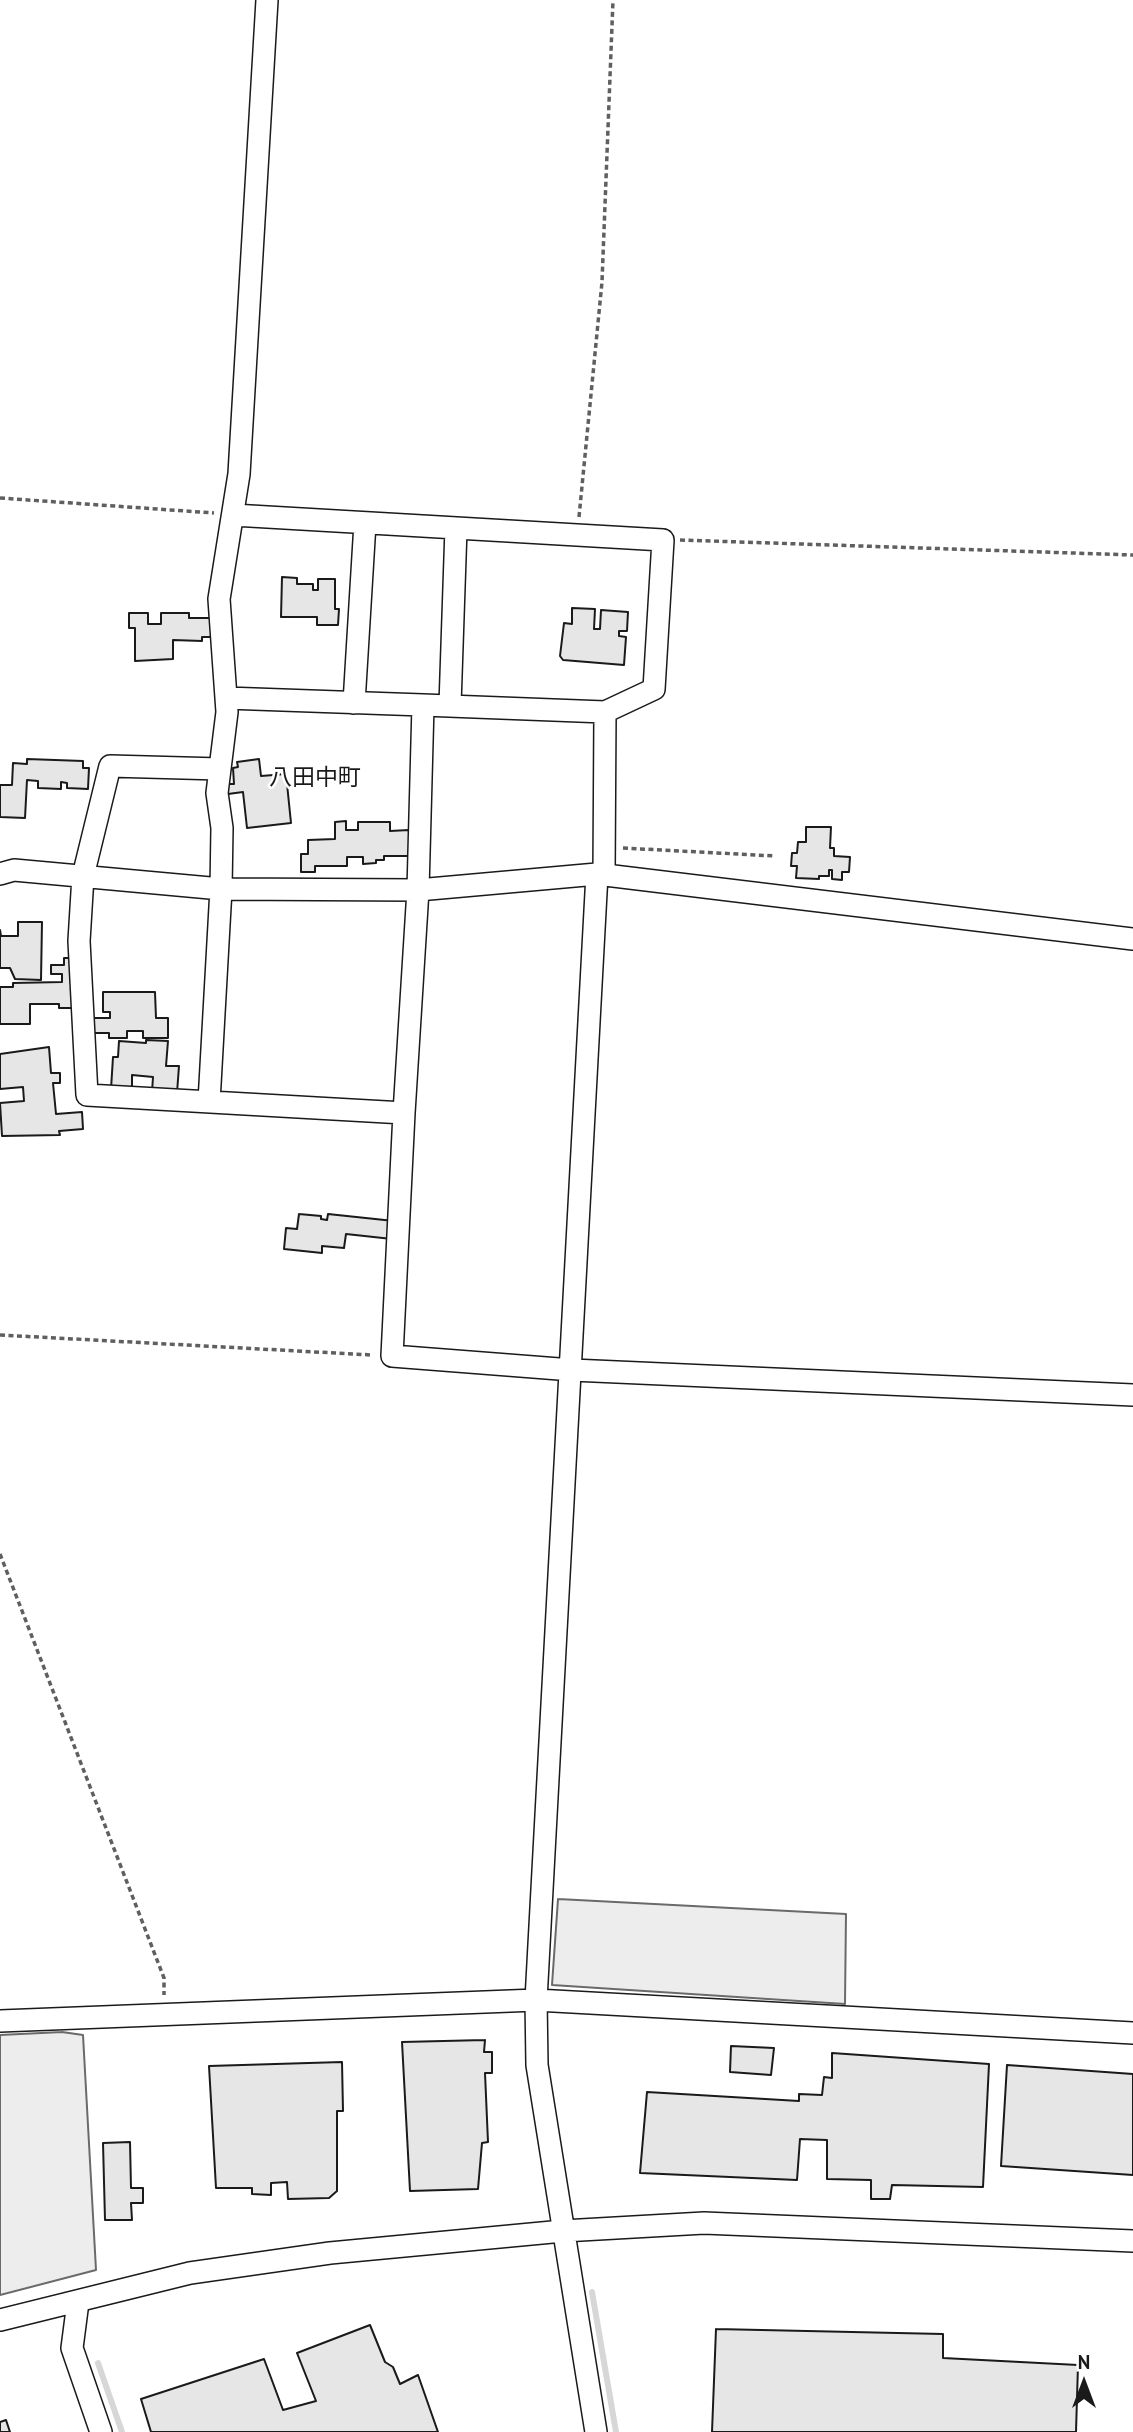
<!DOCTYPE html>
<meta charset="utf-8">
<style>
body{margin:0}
#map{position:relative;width:1133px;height:2432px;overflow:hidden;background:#fff;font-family:"PT Sans",sans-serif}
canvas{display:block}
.north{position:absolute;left:1049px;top:2348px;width:70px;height:70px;-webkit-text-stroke:5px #fff;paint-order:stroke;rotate:0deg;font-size:19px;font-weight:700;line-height:28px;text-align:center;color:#1a1a1a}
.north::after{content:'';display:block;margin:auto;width:24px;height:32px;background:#1a1a1a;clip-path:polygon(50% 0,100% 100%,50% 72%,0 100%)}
</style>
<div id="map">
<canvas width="1133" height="2432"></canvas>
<div class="north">N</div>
</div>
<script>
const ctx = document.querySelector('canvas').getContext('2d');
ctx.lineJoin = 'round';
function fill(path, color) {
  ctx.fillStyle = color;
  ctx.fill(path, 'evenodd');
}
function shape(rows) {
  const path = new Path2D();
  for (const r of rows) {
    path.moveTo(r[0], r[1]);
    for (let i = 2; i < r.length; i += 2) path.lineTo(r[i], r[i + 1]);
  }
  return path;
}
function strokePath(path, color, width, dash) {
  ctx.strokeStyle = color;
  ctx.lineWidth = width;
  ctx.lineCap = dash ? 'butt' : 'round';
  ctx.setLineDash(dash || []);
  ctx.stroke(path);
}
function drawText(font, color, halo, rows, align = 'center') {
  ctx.font = font + ' "PT Sans","Noto Sans JP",sans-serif';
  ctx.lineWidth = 5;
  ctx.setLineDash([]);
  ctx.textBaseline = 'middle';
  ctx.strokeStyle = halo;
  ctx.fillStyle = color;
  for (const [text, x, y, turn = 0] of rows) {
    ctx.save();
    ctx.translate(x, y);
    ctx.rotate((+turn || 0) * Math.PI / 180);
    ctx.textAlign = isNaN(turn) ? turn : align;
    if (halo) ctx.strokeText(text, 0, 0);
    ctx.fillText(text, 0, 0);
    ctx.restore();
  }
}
const built = shape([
 [558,1899,846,1914,845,2004,552,1985,558,1899],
 [62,2032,83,2035,96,2270,0,2295,0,2035,62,2032]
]);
fill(built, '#ededed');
strokePath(built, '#6a6a6a', 2);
strokePath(shape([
 [592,2292,616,2432],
 [98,2363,122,2432]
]), '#d7d7d7', 6);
const building = shape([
 [282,577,297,578,297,584,313,584,313,590,318,590,318,579,335,579,335,609,339,609,338,625,317,625,317,617,281,617,282,577],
 [572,608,595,609,594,629,600,629,601,610,628,612,627,631,619,631,619,636,626,637,624,665,563,660,560,656,564,623,572,624,572,608],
 [129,613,148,613,148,624,161,624,161,613,189,613,189,618,215,618,215,637,202,637,202,641,173,640,173,659,135,661,135,628,129,628,129,613],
 [27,759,83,761,83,768,89,768,88,789,67,788,67,783,61,782,61,789,38,788,38,781,27,780,25,818,0,817,0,785,12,785,13,763,27,764,27,759],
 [259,759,261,776,286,774,291,823,247,828,243,792,228,794,227,784,234,784,233,768,238,767,237,762,259,759],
 [346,821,346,830,358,830,358,822,390,822,390,831,409,830,409,856,384,856,384,860,376,860,376,863,363,864,363,857,347,857,347,866,315,866,315,872,301,872,301,854,308,854,308,840,335,839,335,822,346,821],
 [806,827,831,827,830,848,834,848,834,856,850,857,849,872,842,872,842,880,832,879,832,870,829,870,829,876,819,876,819,879,796,878,797,866,791,866,792,853,797,853,798,842,806,842,806,827],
 [18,922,42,922,41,980,15,979,10,968,0,968,0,930,1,936,18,936,18,922],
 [64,958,75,958,75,1008,59,1008,59,1004,30,1004,30,1024,0,1024,0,987,13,987,13,983,62,982,62,974,51,974,51,965,64,965,64,958],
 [103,992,155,992,156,1018,168,1018,168,1038,143,1038,143,1031,127,1031,127,1038,109,1038,109,1033,92,1033,92,1018,110,1018,110,1012,103,1012,103,992],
 [146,1040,168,1041,166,1066,179,1066,177,1093,152,1092,153,1077,132,1075,132,1090,111,1089,113,1057,118,1057,119,1041,146,1043,146,1040],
 [49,1047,51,1073,60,1073,60,1083,53,1083,56,1114,82,1112,83,1129,59,1131,60,1135,2,1136,0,1103,24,1101,23,1087,0,1089,0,1054,49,1047],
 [299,1214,321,1216,321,1219,327,1220,328,1214,394,1221,392,1239,346,1234,344,1248,322,1246,322,1253,284,1249,286,1228,297,1229,299,1214],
 [485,2040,484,2052,492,2052,492,2073,485,2073,488,2142,482,2143,478,2189,410,2191,402,2042,485,2040],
 [731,2046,774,2048,771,2075,730,2072,731,2046],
 [832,2053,989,2064,983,2187,892,2185,890,2199,871,2199,871,2180,827,2179,827,2140,800,2139,797,2180,640,2173,647,2092,799,2101,799,2094,822,2095,824,2077,832,2078,832,2053],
 [342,2062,343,2111,337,2111,337,2191,329,2198,288,2199,287,2182,271,2183,271,2195,252,2194,252,2188,216,2188,209,2066,342,2062],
 [1007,2065,1133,2074,1133,2175,1001,2166,1007,2065],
 [130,2142,131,2188,143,2188,143,2203,131,2203,132,2220,105,2220,103,2143,130,2142],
 [370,2325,385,2362,393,2367,400,2384,418,2375,438,2432,151,2432,141,2399,264,2359,283,2410,316,2401,297,2353,370,2325],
 [716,2329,943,2334,943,2358,1078,2365,1076,2432,712,2432,716,2329],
 [6,2420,10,2432,0,2432,0,2422,6,2420]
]);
fill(building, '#e6e6e6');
strokePath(building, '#1a1a1a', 2);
const minor = shape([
 [233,515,663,540,654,689,605,712,423,705],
 [354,703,365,523],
 [450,705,456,528],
 [220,769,110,766,83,876,79,941,87,1095,404,1113,418,890,423,705,226,698],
 [0,874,14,870,221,889,418,890,597,874,1133,939],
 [604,875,605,712],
 [209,1102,221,889,222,828,217,793,227,712,219,599,239,474,267,0],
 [404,1113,392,1356,572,1370,1133,1395],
 [0,2021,536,2000,1133,2033],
 [78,2302,72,2348,101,2432],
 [0,2320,190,2273,330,2253,563,2231,704,2223,1133,2241],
 [596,2432,537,2065,536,2000,597,874]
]);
strokePath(minor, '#1a1a1a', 24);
strokePath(shape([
 [0,498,214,513],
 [579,517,602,282,613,0],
 [680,540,1133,555],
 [623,848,775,856],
 [0,1335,372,1355],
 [0,1554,164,1978,164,1995]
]), '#5f5f5f', 3.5, [5, 3.5]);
strokePath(minor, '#fff', 21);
drawText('23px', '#1a1a1a', '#fff', [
 ["八田中町",315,778]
]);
</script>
